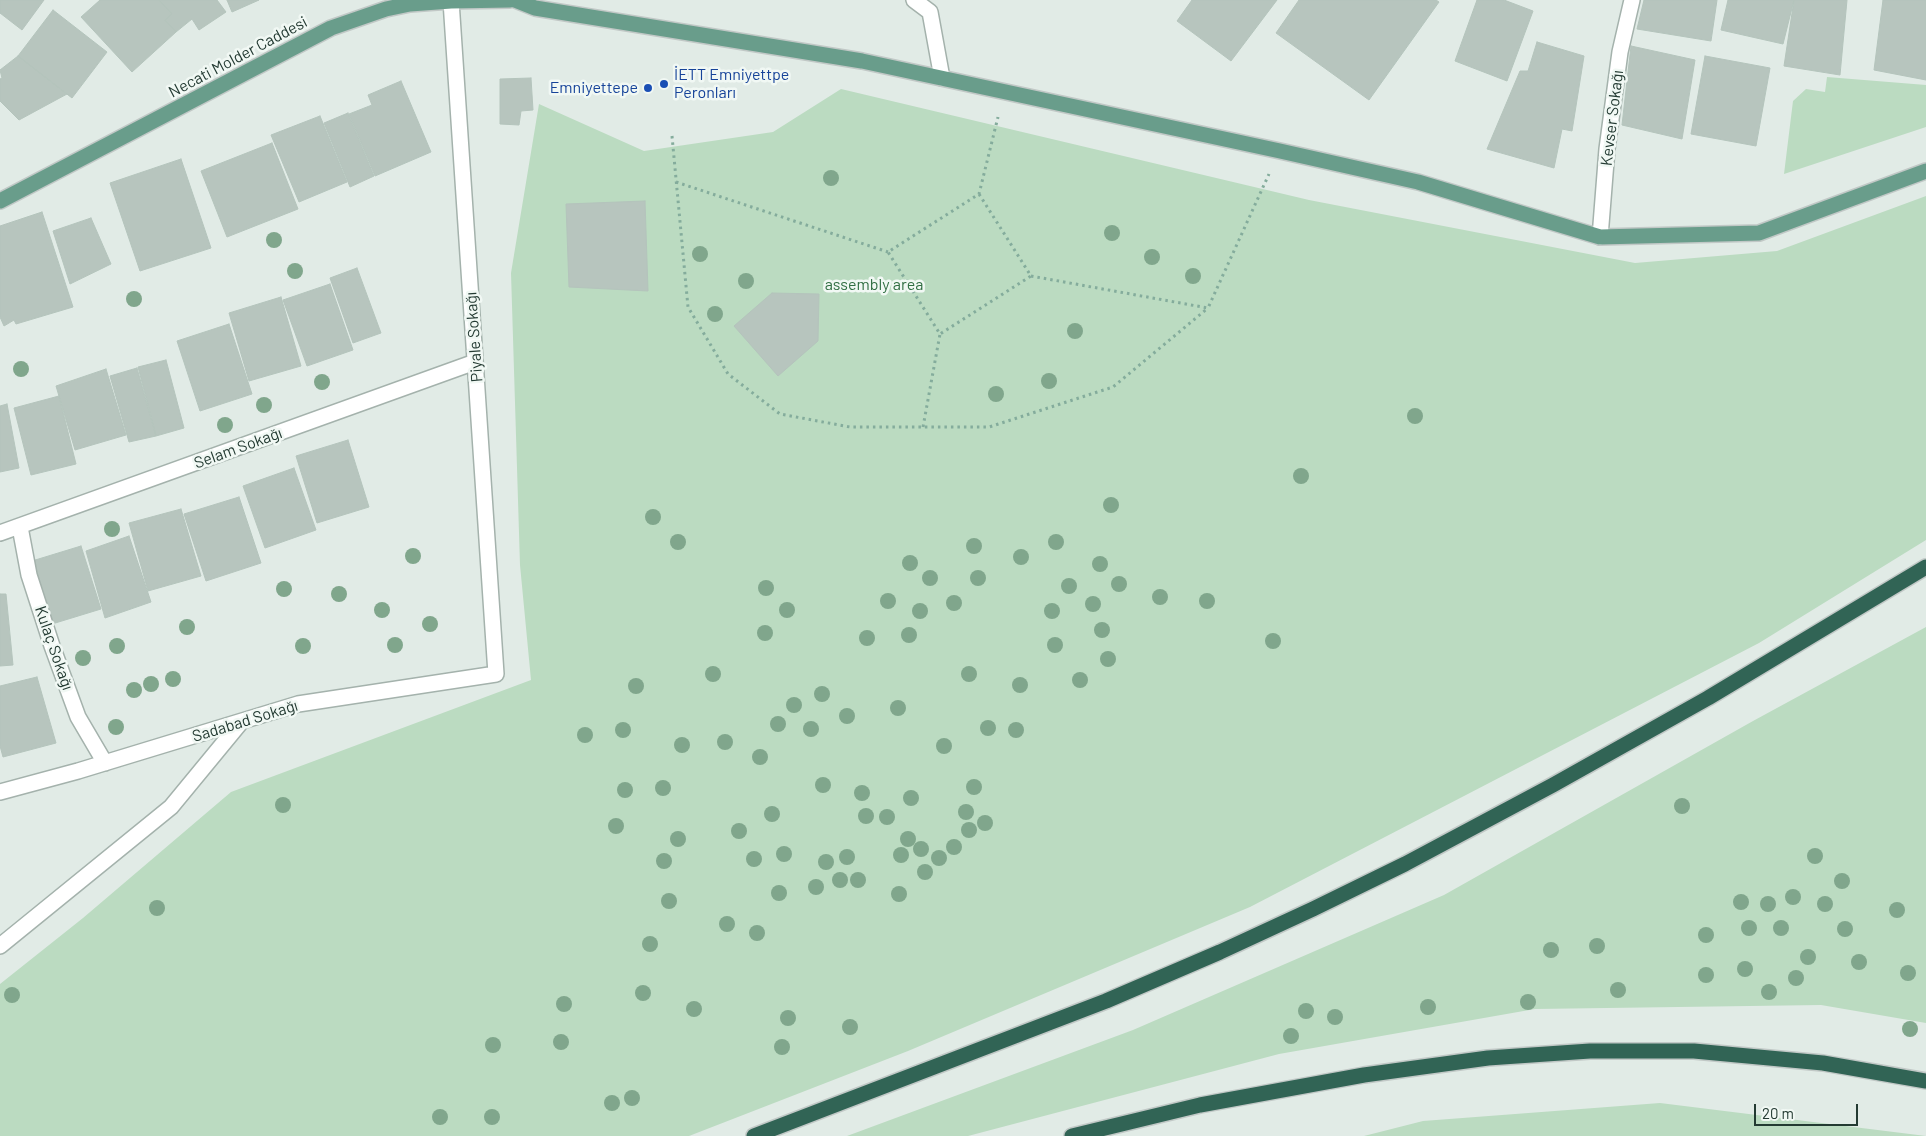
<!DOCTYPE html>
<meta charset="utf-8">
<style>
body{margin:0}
#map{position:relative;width:1926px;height:1136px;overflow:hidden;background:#e1ebe6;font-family:Barlow,sans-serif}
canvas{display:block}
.scale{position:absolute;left:1754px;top:1104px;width:104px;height:22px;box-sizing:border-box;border:2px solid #233a32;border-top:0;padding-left:6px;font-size:15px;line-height:18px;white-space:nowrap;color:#233a32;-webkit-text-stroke:4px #f1f8f4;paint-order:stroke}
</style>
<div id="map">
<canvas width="1926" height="1136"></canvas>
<div class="scale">20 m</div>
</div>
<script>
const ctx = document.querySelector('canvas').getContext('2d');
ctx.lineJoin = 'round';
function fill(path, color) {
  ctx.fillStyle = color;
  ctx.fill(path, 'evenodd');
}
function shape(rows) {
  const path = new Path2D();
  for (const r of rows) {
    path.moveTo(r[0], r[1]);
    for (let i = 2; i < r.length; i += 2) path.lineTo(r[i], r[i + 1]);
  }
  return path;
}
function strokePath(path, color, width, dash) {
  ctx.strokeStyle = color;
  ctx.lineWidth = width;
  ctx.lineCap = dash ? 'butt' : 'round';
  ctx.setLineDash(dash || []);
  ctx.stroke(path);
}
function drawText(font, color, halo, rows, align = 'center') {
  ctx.font = font + ' Barlow,sans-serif';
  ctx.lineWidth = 5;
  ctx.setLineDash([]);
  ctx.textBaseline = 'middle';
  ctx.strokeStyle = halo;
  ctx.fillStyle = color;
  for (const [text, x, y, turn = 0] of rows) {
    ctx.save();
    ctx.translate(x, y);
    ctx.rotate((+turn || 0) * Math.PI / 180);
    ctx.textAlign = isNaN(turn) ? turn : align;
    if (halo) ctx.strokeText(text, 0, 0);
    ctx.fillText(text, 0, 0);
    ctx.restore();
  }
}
fill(shape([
 [1827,77,1926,85,1926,127,1784,174,1793,101,1806,89,1825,92],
 [841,89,1309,200,1635,263,1777,251,1926,196,1926,540,1759,643,1250,907,908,1051,689,1136,0,1136,0,984,83,918,231,792,531,680,520,565,511,273,539,104,644,151,773,132],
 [1926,627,1926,1023,1821,1005,1535,1009,1279,1054,968,1136,847,1136,1133,1030,1444,895,1753,721],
 [1660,1103,1926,1136,1364,1136,1423,1121]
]), '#bbdbc1');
const building = shape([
 [0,0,44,0,22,30,0,13,0,0],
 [100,0,159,0,172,14,165,20,176,32,132,72,81,17,100,0],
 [159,0,217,0,226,12,199,30,192,19,176,32,165,20,172,14,159,0],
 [227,0,259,0,232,12,227,0],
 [1192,0,1277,0,1231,61,1177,21,1192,0],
 [1299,0,1436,0,1439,2,1369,100,1276,33,1299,0],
 [1477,0,1504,0,1533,11,1507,81,1455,61,1477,0],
 [1644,0,1717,0,1711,41,1637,29,1644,0],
 [1728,0,1794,0,1783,44,1721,30,1728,0],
 [1794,0,1847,0,1840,75,1784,66,1794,0],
 [1883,0,1926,0,1926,80,1874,70,1883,0],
 [53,10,107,52,72,98,18,56,53,10],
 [1537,42,1584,56,1572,131,1562,129,1554,168,1487,149,1520,71,1528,71,1537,42],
 [1631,46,1695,60,1682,139,1622,125,1631,46],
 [18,56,67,94,19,120,0,101,0,79,2,78,0,70,18,56],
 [1705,56,1770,68,1756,146,1691,134,1705,56],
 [531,78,533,110,521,111,519,125,500,124,500,79,531,78],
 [401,81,431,152,375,176,349,114,372,105,368,95,401,81],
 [348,113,374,176,350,187,324,123,348,113],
 [320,116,347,182,299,202,271,135,320,116],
 [272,143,298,209,227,237,201,171,272,143],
 [181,159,211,248,140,271,110,183,181,159],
 [645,201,648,291,569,287,566,204,645,201],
 [42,212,73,307,16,324,14,320,4,326,0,317,0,226,42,212],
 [91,218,111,264,70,284,53,231,91,218],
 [357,268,381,333,353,343,330,278,357,268],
 [330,284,353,350,307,366,283,300,330,284],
 [772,293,819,294,818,341,778,376,734,326,772,293],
 [281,297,301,366,249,381,229,313,281,297],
 [229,324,252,394,200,411,177,341,229,324],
 [166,360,184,428,156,436,138,367,166,360],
 [137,368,156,436,129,442,110,376,137,368],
 [106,369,126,435,75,450,56,386,106,369],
 [59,396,76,464,31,475,14,408,59,396],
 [7,404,19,468,0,472,0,406,7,404],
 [348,440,369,507,317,523,296,456,348,440],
 [294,468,316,530,265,548,243,486,294,468],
 [239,497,261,563,206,581,184,514,239,497],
 [181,509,201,576,148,591,129,523,181,509],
 [129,536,151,602,105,618,86,551,129,536],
 [81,546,101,609,52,624,32,561,81,546],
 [0,594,6,594,13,665,0,666,0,594],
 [37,677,56,743,3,757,0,746,0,686,37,677]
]);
fill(building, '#b7c5be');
strokePath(building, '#b4c4bc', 1);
const minor = shape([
 [914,0,930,12,942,78],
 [1600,237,1607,149,1620,52,1632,0],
 [20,527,29,575,52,646,78,717,105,763],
 [0,533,475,362],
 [0,792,78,771,298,704,496,674,451,1],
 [0,946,171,807,241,722]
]);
const major = shape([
 [515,0,535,8,862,61,1280,151,1418,182,1600,237,1759,233,1926,171],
 [0,201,331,28,386,9,410,4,451,1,510,0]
]);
const highway = shape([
 [754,1136,1106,1001,1220,952,1313,909,1405,864,1553,785,1708,698,1926,567],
 [1072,1136,1200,1105,1364,1075,1488,1058,1590,1051,1694,1051,1823,1063,1926,1081]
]);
strokePath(minor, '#a4b2ac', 18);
strokePath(major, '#c1c8c6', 18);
strokePath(highway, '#c1c8c6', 18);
strokePath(shape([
 [672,136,688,307,728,374,780,414,850,427,989,427,1113,387,1208,308],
 [676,182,888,252],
 [979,194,1031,276,940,334,888,252,979,194,998,117],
 [1031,276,1208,308,1269,174],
 [923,427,940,334]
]), '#84ac9c', 3, [2.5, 4]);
strokePath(minor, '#fff', 15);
strokePath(major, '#699d8b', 15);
strokePath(highway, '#316455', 15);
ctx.fillStyle = '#80a68c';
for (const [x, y] of [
 [831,178],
 [1112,233],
 [274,240],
 [700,254],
 [1152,257],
 [295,271],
 [1193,276],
 [746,281],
 [134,299],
 [715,314],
 [1075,331],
 [21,369],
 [1049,381],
 [322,382],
 [996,394],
 [264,405],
 [1415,416],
 [225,425],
 [1301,476],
 [1111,505],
 [653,517],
 [112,529],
 [678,542],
 [1056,542],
 [974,546],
 [413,556],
 [1021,557],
 [910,563],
 [1100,564],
 [930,578],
 [978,578],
 [1119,584],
 [1069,586],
 [766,588],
 [284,589],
 [339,594],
 [1160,597],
 [888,601],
 [1207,601],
 [954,603],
 [1093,604],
 [382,610],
 [787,610],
 [920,611],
 [1052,611],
 [430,624],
 [187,627],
 [1102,630],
 [765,633],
 [909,635],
 [867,638],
 [1273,641],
 [395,645],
 [1055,645],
 [117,646],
 [303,646],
 [83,658],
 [1108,659],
 [713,674],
 [969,674],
 [173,679],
 [1080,680],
 [151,684],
 [1020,685],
 [636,686],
 [134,690],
 [822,694],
 [794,705],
 [898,708],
 [847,716],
 [778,724],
 [116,727],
 [988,728],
 [811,729],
 [623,730],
 [1016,730],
 [585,735],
 [725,742],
 [682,745],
 [944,746],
 [760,757],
 [823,785],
 [974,787],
 [663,788],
 [625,790],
 [862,793],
 [911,798],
 [283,805],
 [1682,806],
 [966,812],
 [772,814],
 [866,816],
 [887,817],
 [985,823],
 [616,826],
 [969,830],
 [739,831],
 [678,839],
 [908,839],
 [954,847],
 [921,849],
 [784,854],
 [901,855],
 [1815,856],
 [847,857],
 [939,858],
 [754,859],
 [664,861],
 [826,862],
 [925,872],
 [840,880],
 [858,880],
 [1842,881],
 [816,887],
 [779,893],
 [899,894],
 [1793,897],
 [669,901],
 [1741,902],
 [1768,904],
 [1825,904],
 [157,908],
 [1897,910],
 [727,924],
 [1749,928],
 [1781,928],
 [1845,929],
 [757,933],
 [1706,935],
 [650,944],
 [1597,946],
 [1551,950],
 [1808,957],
 [1859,962],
 [1745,969],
 [1908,973],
 [1706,975],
 [1796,978],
 [1618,990],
 [1769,992],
 [643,993],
 [12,995],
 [1528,1002],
 [564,1004],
 [1428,1007],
 [694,1009],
 [1306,1011],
 [1335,1017],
 [788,1018],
 [850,1027],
 [1910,1029],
 [1291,1036],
 [561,1042],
 [493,1045],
 [782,1047],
 [632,1098],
 [612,1103],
 [440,1117],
 [492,1117]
]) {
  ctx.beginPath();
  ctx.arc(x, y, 8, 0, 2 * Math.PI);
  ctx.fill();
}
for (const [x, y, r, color] of [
 [664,84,5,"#1a4fb4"],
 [648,88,5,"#1a4fb4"]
]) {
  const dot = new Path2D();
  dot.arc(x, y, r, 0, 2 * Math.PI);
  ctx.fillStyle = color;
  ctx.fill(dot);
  strokePath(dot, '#f1f8f4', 2);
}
drawText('16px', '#233a32', '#f1f8f4', [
 ["Necati Molder Caddesi",238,57,-28],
 ["Kevser Sokağı",1612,118,-83],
 ["Piyale Sokağı",474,337,-94],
 ["Selam Sokağı",238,448,-20],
 ["Kulaç Sokağı",54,648,71],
 ["Sadabad Sokağı",245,721,-17]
]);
drawText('16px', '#164399', '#f1f8f4', [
 ["İETT Emniyettpe",674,75],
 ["Peronları",674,93],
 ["Emniyettepe",638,88,"right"]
], 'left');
drawText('16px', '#306e42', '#f1f8f4', [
 ["assembly area",874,285]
]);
</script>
